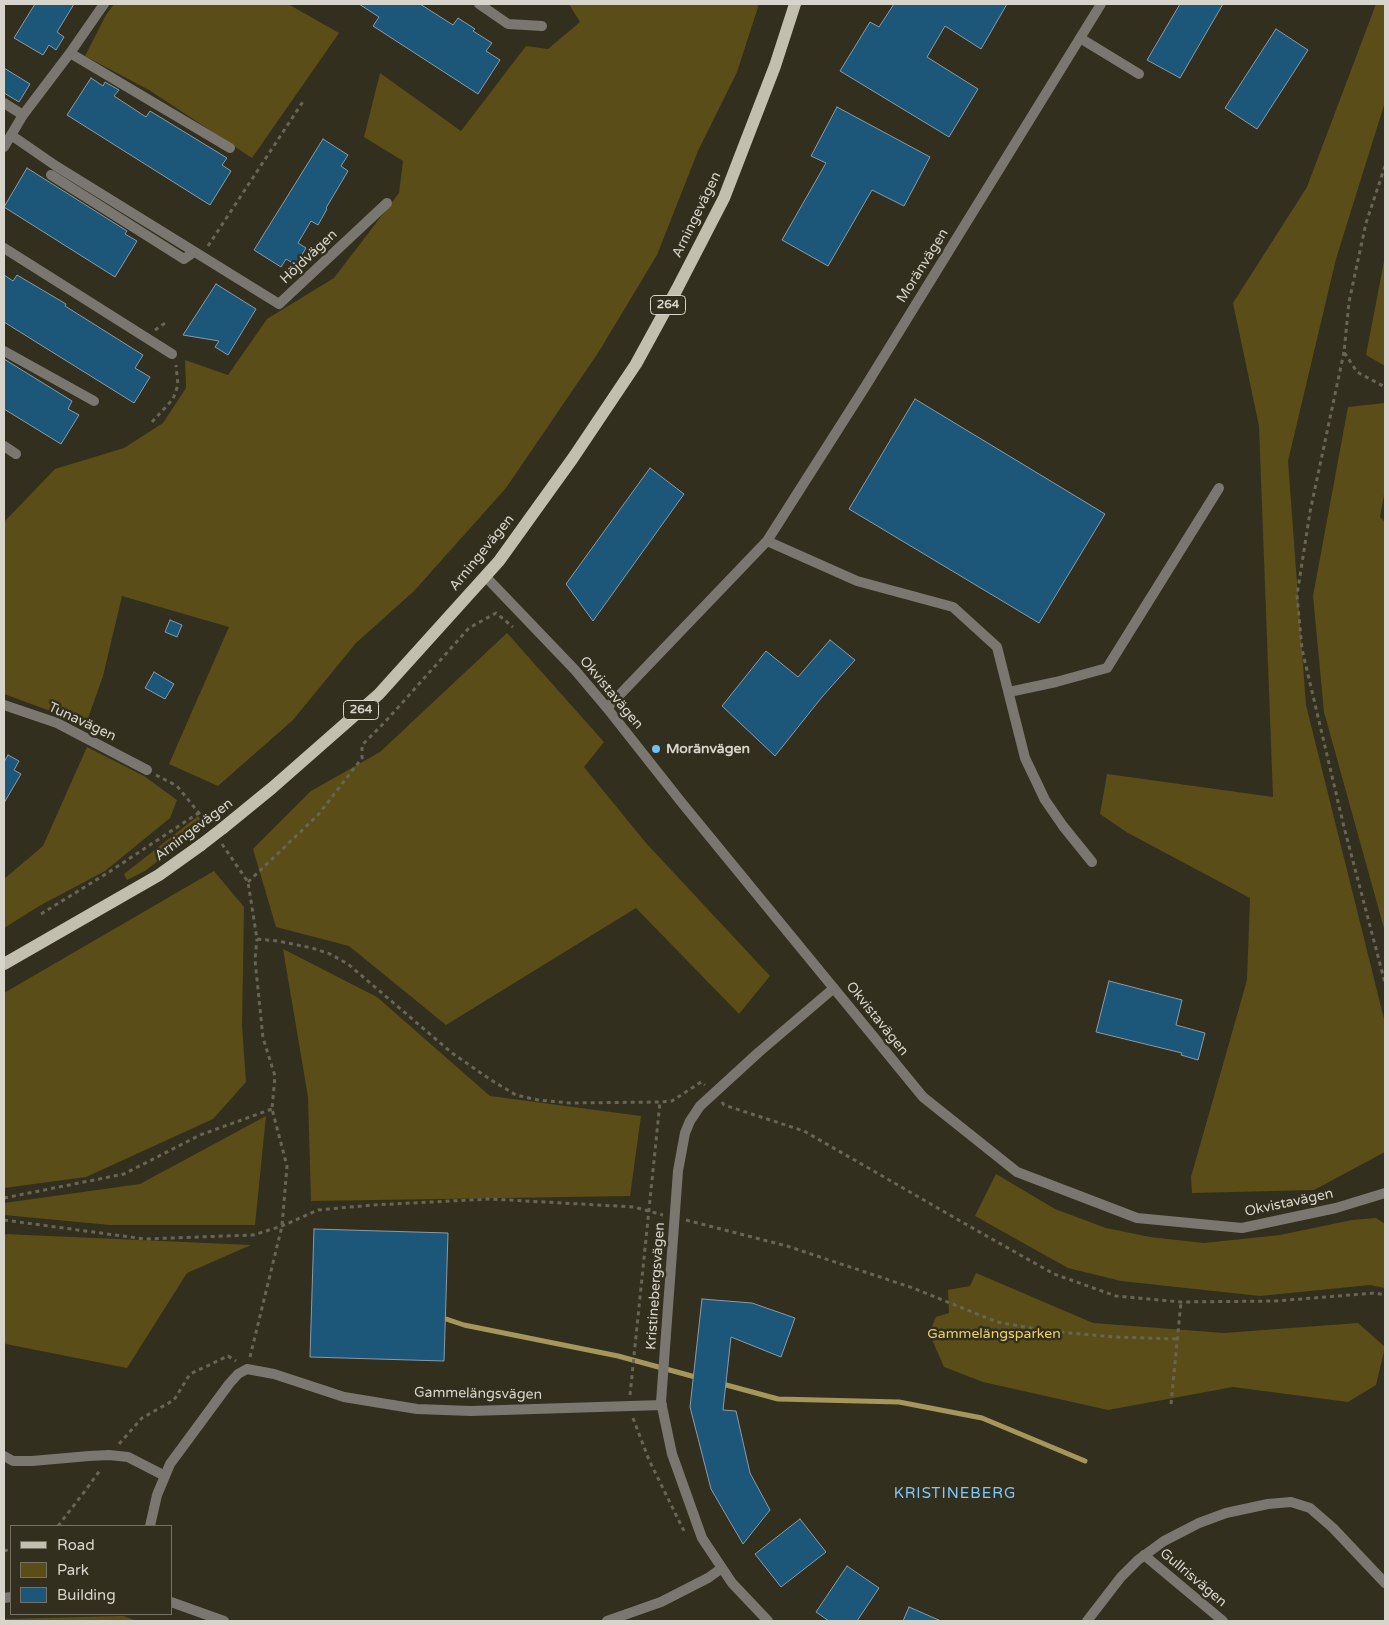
<!DOCTYPE html>
<meta charset="utf-8">
<style>
body{margin:0}
#map{position:relative;width:1389px;height:1625px;overflow:hidden;background:#332f1f;font-family:"Varela Round",sans-serif}
canvas{display:block}
.frame{position:absolute;inset:0;border:5px solid #d7d5cb;pointer-events:none}
.legend{position:absolute;left:10px;top:1525px;width:162px;height:90px;box-sizing:border-box;background:#332f1f;border:1px solid #757164;margin:0;padding:6px 9px;list-style:none;font-size:15px;color:#d7d5cb}
.legend li{display:flex;align-items:center;gap:10px;height:25px}
.legend b{width:25px;border:1px solid #757164}
</style>
<div id="map">
<canvas width="1389" height="1625"></canvas>
<div class="frame"></div>
<ul class="legend">
<li><b style="height:6px;background:#c3bfae"></b>Road</li>
<li><b style="height:14px;background:#5a4d17"></b>Park</li>
<li><b style="height:14px;background:#1c5678"></b>Building</li>
</ul>
</div>
<script>
const ctx = document.querySelector('canvas').getContext('2d');
ctx.lineJoin = 'round';
function fill(path, color) {
  ctx.fillStyle = color;
  ctx.fill(path, 'evenodd');
}
function shape(rows) {
  const path = new Path2D();
  for (const r of rows) {
    path.moveTo(r[0], r[1]);
    for (let i = 2; i < r.length; i += 2) path.lineTo(r[i], r[i + 1]);
  }
  return path;
}
function strokePath(path, color, width, dash) {
  ctx.strokeStyle = color;
  ctx.lineWidth = width;
  ctx.lineCap = dash ? 'butt' : 'round';
  ctx.setLineDash(dash || []);
  ctx.stroke(path);
}
function drawText(font, color, halo, rows, align = 'center') {
  ctx.font = font + ' "Varela Round",sans-serif';
  ctx.lineWidth = 5;
  ctx.setLineDash([]);
  ctx.textBaseline = 'middle';
  ctx.strokeStyle = halo;
  ctx.fillStyle = color;
  for (const [text, x, y, turn = 0] of rows) {
    ctx.save();
    ctx.translate(x, y);
    ctx.rotate((+turn || 0) * Math.PI / 180);
    ctx.textAlign = isNaN(turn) ? turn : align;
    if (halo) ctx.strokeText(text, 0, 0);
    ctx.fillText(text, 0, 0);
    ctx.restore();
  }
}
fill(shape([
 [114,4,288,4,339,33,252,158,149,90,85,56,106,15],
 [569,4,759,4,737,72,698,151,657,255,598,353,506,488,414,591,356,643,293,720,218,786,169,764,229,627,122,596,103,676,86,724,4,694,4,522,55,469,124,448,163,423,186,388,185,360,228,375,267,319,334,278,399,193,403,161,364,137,380,73,461,131,526,46,548,49,580,22],
 [1376,4,1385,4,1385,102,1336,259,1288,461,1306,705,1385,1023,1385,1152,1314,1190,1192,1193,1191,1177,1247,980,1250,898,1128,833,1100,814,1107,774,1273,797,1259,426,1233,303,1307,187],
 [1385,256,1385,366,1366,355],
 [1385,403,1385,489,1380,517,1385,522,1385,932,1324,712,1313,596,1348,407],
 [507,633,604,742,584,767,646,843,770,976,739,1014,636,908,446,1025,349,946,276,927,253,849,311,791,380,752],
 [87,747,144,776,177,800,170,818,105,871,41,905,4,928,4,879,43,846],
 [198,816,205,825,145,871,127,880,124,874],
 [214,871,244,907,242,1025,246,1082,213,1119,86,1177,4,1188,4,993],
 [283,949,377,997,490,1096,641,1116,630,1196,311,1201,308,1097],
 [266,1116,255,1225,110,1225,4,1215,4,1203,140,1184],
 [996,1174,1055,1209,1106,1228,1150,1237,1204,1243,1280,1235,1352,1220,1376,1218,1385,1224,1385,1288,1370,1285,1260,1296,1121,1281,1068,1268,975,1216],
 [4,1234,251,1245,187,1273,127,1368,6,1344,4,1342],
 [976,1273,1093,1323,1224,1333,1358,1323,1385,1347,1376,1385,1348,1402,1233,1387,1108,1410,983,1382,944,1367,929,1333,936,1317,949,1313,948,1290,970,1286],
 [123,1616,137,1621,4,1621,4,1619]
]), '#5a4d17');
strokePath(shape([
 [440,1317,464,1325,618,1356,699,1378],
 [719,1383,778,1399,899,1402,982,1418,1085,1461]
]), '#a5975c', 5);
const building = shape([
 [35,4,74,4,57,32,64,37,56,50,49,45,43,55,14,38,35,4],
 [359,4,420,4,453,25,458,18,475,29,473,31,492,43,486,51,500,60,478,94,373,26,379,17,359,4],
 [894,4,1007,4,981,49,945,26,927,57,978,89,949,137,840,71,870,22,879,27,894,4],
 [1180,4,1223,4,1180,78,1147,60,1180,4],
 [1276,29,1308,50,1257,129,1225,108,1276,29],
 [4,68,30,84,19,102,4,93,4,68],
 [91,78,103,86,105,82,119,90,114,96,146,117,150,111,227,158,222,165,231,171,210,205,67,115,91,78],
 [837,107,930,157,904,206,872,190,828,266,782,240,826,163,811,156,837,107],
 [323,139,348,155,341,166,348,171,326,208,327,209,318,225,311,221,298,243,306,248,296,265,286,259,281,267,254,250,323,139],
 [27,168,127,231,125,234,137,241,115,277,4,207,27,168],
 [4,275,13,281,17,275,66,304,65,306,143,355,135,368,150,377,134,403,4,322,4,275],
 [216,284,256,309,228,355,215,347,219,341,183,335,216,284],
 [4,359,72,401,68,409,79,415,61,444,4,409,4,359],
 [915,399,1105,514,1039,623,849,509,915,399],
 [650,468,684,494,593,621,566,584,650,468],
 [170,620,182,625,177,637,165,632,170,620],
 [830,640,855,660,822,697,775,756,722,706,766,651,798,677,830,640],
 [154,672,174,684,165,699,145,688,154,672],
 [8,755,19,761,14,770,21,774,4,803,4,762,8,755],
 [1109,981,1182,1000,1176,1025,1205,1033,1198,1060,1181,1055,1182,1053,1096,1032,1109,981],
 [314,1229,448,1233,444,1361,310,1357,314,1229],
 [702,1299,752,1303,795,1318,781,1357,731,1337,723,1410,736,1411,750,1473,770,1510,743,1544,711,1489,690,1407,702,1299],
 [800,1519,826,1552,781,1587,755,1554,800,1519],
 [847,1566,879,1588,857,1621,829,1621,816,1612,847,1566],
 [909,1607,941,1621,903,1621,909,1607]
]);
fill(building, '#1c5678');
strokePath(building, '#899ba7', 1);
strokePath(shape([
 [1385,166,1366,223,1349,302,1344,352,1357,372,1385,387],
 [208,246,304,100],
 [155,330,165,323],
 [1344,352,1310,512,1297,595,1302,649,1344,827,1385,983],
 [152,422,173,399,178,385,176,365],
 [156,775,177,786,207,823],
 [222,844,248,882,257,939,278,941,312,948,330,954,348,964,452,1053,491,1080,516,1095,538,1100,570,1103,660,1102,672,1101,701,1082,705,1085],
 [248,882,318,815,362,758,362,745,385,722,469,628,496,613,513,627],
 [41,914,109,872,200,812],
 [722,1102,724,1105,804,1131,976,1230,1054,1274,1116,1296,1181,1302,1276,1301,1375,1293,1385,1295],
 [4,1198,124,1174,200,1135,272,1109],
 [4,1220,145,1239,253,1235,282,1226,318,1210,373,1205,490,1199,634,1207,663,1215],
 [686,1220,787,1246,913,1288,997,1322,1048,1331,1115,1337,1177,1339],
 [250,1357,282,1226,287,1166,272,1109,275,1076,263,1038,255,960,257,939],
 [630,1395,660,1102],
 [1171,1404,1181,1302],
 [633,1418,649,1460,684,1531],
 [119,1444,142,1418,174,1400,190,1374,228,1356,236,1361],
 [58,1526,85,1491,101,1469],
 [4,1551,11,1549]
]), '#686557', 3, [4, 4]);
strokePath(shape([
 [1080,38,1139,74],
 [1009,692,1056,682,1107,668,1219,488]
]), '#79776f', 10);
strokePath(shape([
 [479,4,508,24,542,26],
 [70,53,230,148],
 [4,103,23,115],
 [11,135,56,166,279,304,387,203],
 [4,147,23,115,70,53,104,4],
 [51,175,184,259,194,252],
 [4,248,172,354],
 [4,351,94,401],
 [4,446,16,454],
 [767,541,857,581,953,607,997,647,1025,758,1045,800,1063,826,1092,862],
 [485,576,575,670,607,708,682,803,923,1097,1017,1172,1137,1218,1242,1228,1336,1208,1385,1193],
 [4,705,57,723,147,770],
 [607,708,767,541,865,387,1101,4],
 [4,1456,13,1461,32,1461,89,1456,109,1455,128,1457,165,1476],
 [150,1526,157,1495,170,1464,229,1384,238,1374,247,1369,274,1374,344,1397,417,1409,471,1411,662,1405],
 [1144,1555,1223,1621],
 [4,1598,11,1597],
 [171,1602,224,1621],
 [607,1621,661,1602,708,1578,722,1568],
 [768,1621,732,1583,702,1538,672,1454,661,1402,678,1171,685,1133,690,1121,700,1106,759,1052,834,988],
 [1087,1621,1121,1577,1138,1560,1164,1541,1199,1523,1226,1513,1268,1504,1291,1502,1310,1508,1333,1528,1385,1583]
]), '#79776f', 10);
strokePath(shape([
 [223,828,272,788,379,694,499,561,573,458,636,364,677,289,724,198,775,66,795,4],
 [4,964,159,875,201,845]
]), '#c3bfae', 12);
strokePath(shape([
 [201,845,223,828]
]), '#c3bfae', 12);
for (const [x, y, r, color] of [
 [656,749,5,"#71c1f4"]
]) {
  const dot = new Path2D();
  dot.arc(x, y, r, 0, 2 * Math.PI);
  ctx.fillStyle = color;
  ctx.fill(dot);
  strokePath(dot, '#332f1f', 2);
}
for (const [x, y, w] of [
 [668,305,35],
 [361,710,35]
]) {
  const box = new Path2D();
  box.roundRect(x - w / 2, y - 9.5, w, 19, 4);
  ctx.fillStyle = '#332f1f';
  ctx.fill(box);
  strokePath(box, '#d7d5cb', 1);
}
drawText('bold 12px', '#d7d5cb', null, [
 ["264",668,305],
 ["264",361,710]
]);
drawText('14px', '#d7d5cb', '#332f1f', [
 ["Arningevägen",697,215,-64],
 ["Höjdvägen",309,257,-43],
 ["Moränvägen",923,266,-58],
 ["Arningevägen",482,553,-51],
 ["Okvistavägen",611,693,50],
 ["Tunavägen",82,722,25],
 ["Arningevägen",194,830,-37],
 ["Okvistavägen",877,1019,51],
 ["Okvistavägen",1289,1203,-12],
 ["Kristinebergsvägen",656,1286,-86],
 ["Gammelängsvägen",478,1394,1],
 ["Gullrisvägen",1193,1578,40]
]);
drawText('bold 14px', '#d7d5cb', '#332f1f', [
 ["Moränvägen",666,749]
], 'left');
drawText('14px', '#ecd065', '#332f1f', [
 ["Gammelängsparken",994,1334]
]);
ctx.letterSpacing = '1px';
drawText('15px', '#80cafa', '#332f1f', [
 ["KRISTINEBERG",955,1494]
]);
ctx.letterSpacing = '0px';
</script>
